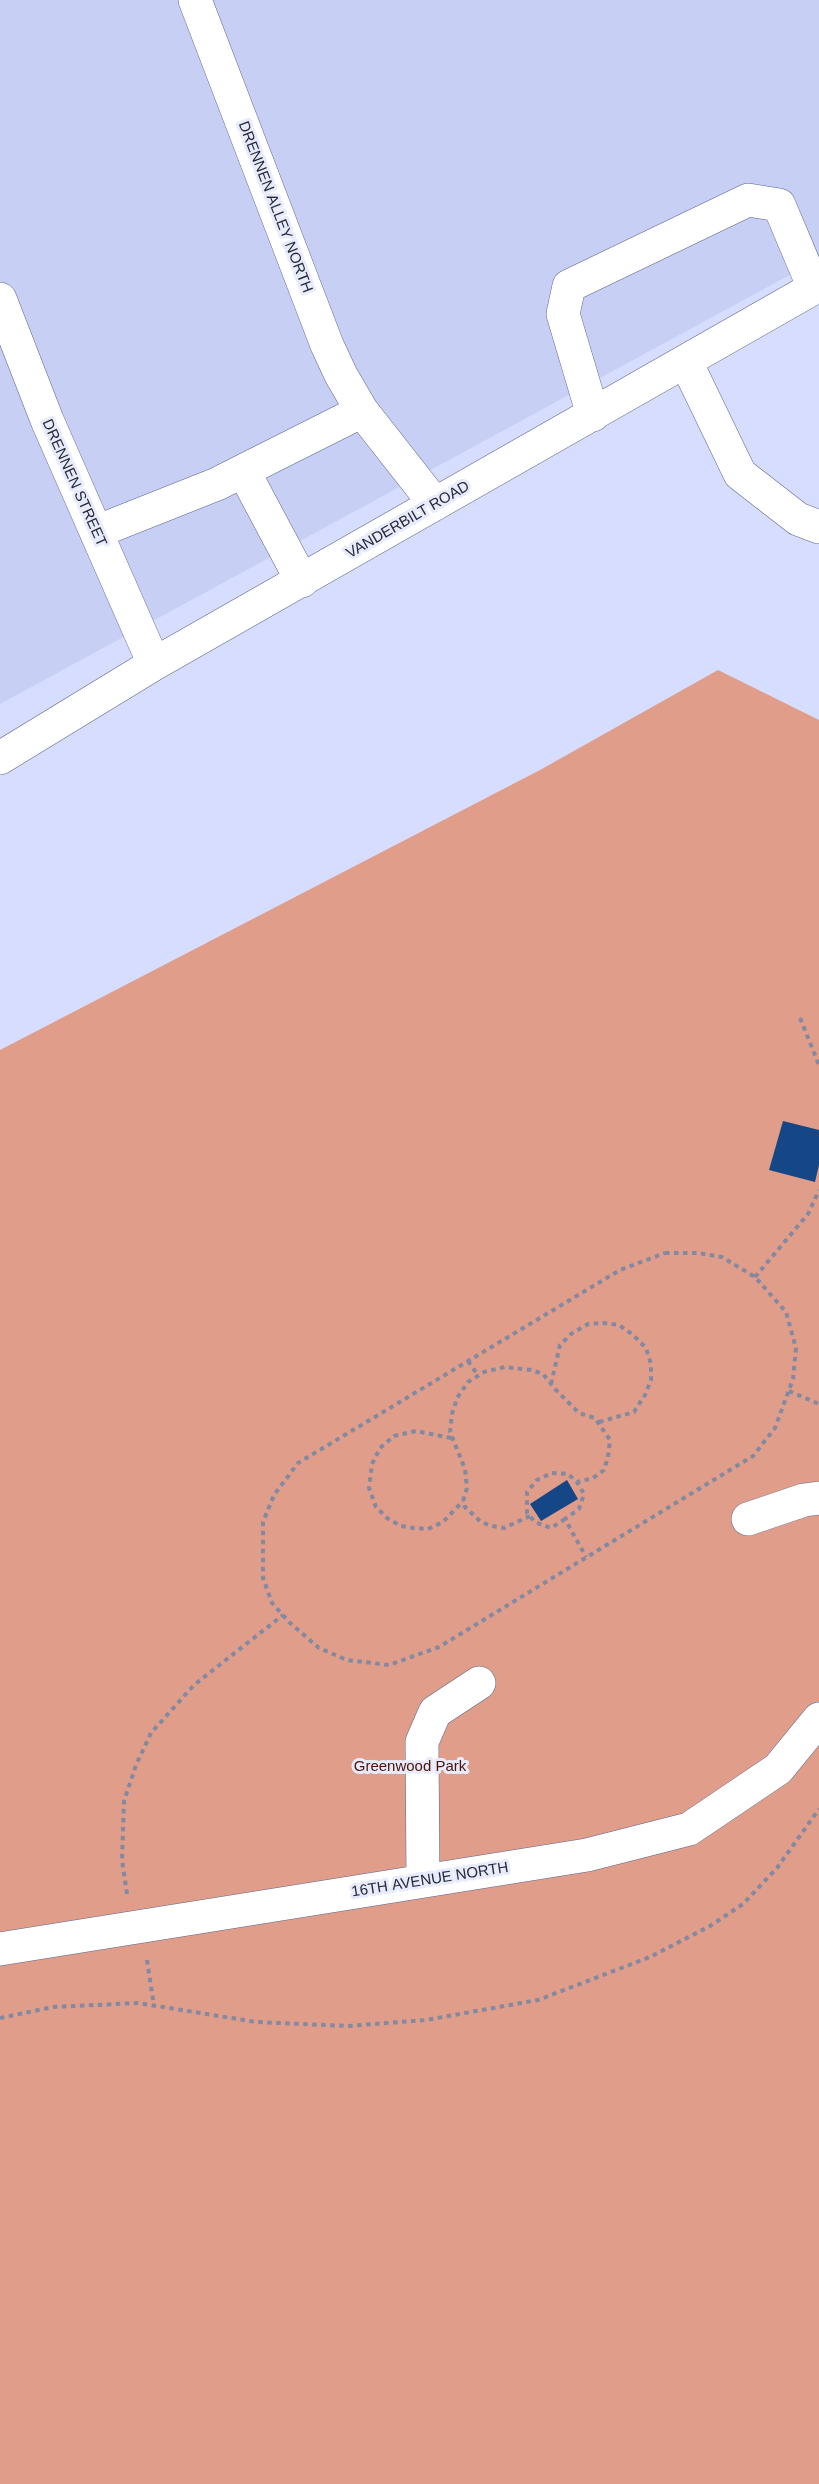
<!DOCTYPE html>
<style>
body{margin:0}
canvas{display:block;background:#d6ddfe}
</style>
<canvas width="819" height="2484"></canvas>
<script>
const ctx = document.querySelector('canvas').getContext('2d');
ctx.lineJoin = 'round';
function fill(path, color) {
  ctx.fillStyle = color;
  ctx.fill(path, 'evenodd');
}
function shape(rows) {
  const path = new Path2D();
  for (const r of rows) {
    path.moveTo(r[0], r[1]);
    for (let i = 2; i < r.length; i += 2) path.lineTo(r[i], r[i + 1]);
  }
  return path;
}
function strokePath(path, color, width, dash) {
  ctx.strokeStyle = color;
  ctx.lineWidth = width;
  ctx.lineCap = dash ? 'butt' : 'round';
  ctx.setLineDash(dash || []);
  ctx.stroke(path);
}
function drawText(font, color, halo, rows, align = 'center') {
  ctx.font = font + ' Helvetica,sans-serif';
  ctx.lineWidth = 6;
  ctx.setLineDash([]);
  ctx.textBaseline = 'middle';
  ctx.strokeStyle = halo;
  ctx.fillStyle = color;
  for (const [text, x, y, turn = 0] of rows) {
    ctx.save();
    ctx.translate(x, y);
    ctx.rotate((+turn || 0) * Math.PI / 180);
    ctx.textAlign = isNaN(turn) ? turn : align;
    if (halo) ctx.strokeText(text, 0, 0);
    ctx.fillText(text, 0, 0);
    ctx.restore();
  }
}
fill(shape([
 [0,0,819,0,819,259,0,704]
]), '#c7cff4');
fill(shape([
 [718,670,819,720,819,2484,0,2484,0,1050,540,770]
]), '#df9d8a');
fill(shape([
 [783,1121,819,1130,819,1165,815,1182,769,1170],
 [567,1480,578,1499,541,1521,530,1504]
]), '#154786');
const minor = shape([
 [195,0,327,345,341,375,362,411],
 [0,299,47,420,154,664],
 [686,362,740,474,798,519,819,527],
 [593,415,563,314,569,286,748,200,779,205,814,288],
 [244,472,302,581],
 [96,532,217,484,362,411,435,504],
 [0,758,154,664,819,285],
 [748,1519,804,1500,819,1498],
 [423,1881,422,1742,435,1712,479,1683],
 [0,1949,587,1855,689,1829,778,1769,819,1719]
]);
strokePath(minor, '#5e6588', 34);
strokePath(shape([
 [800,1018,819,1065],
 [665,1253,698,1253,722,1257,755,1277,786,1312,796,1348,793,1379,775,1428,753,1456,439,1647,389,1665,347,1660,319,1648,289,1622,272,1603,263,1578,263,1522,274,1495,298,1463,620,1270,665,1253],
 [755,1277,808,1214,819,1190],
 [468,1361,478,1375],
 [551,1384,560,1345,571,1334,588,1324,603,1323,619,1325,633,1335,646,1348,651,1364,651,1380,645,1395,634,1412,599,1422],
 [789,1391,819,1404],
 [451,1438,416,1431,394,1436,380,1448,372,1464,369,1488,376,1507,387,1518,401,1526,414,1528,428,1529,443,1522,463,1501],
 [530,1516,504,1528,492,1526,481,1522,465,1507,463,1501,467,1488,465,1469,450,1432,452,1414,457,1398,468,1382,484,1372,505,1367,531,1370,543,1374,555,1389,579,1413,595,1418,610,1440,608,1457,604,1470,593,1478,577,1482],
 [565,1519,551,1528,535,1522,527,1513,527,1492,537,1480,552,1473,568,1474,577,1482,584,1494,579,1509,565,1519,586,1557],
 [127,1894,122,1860,124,1801,136,1765,151,1733,194,1685,283,1615],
 [147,1960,154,2006],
 [0,2018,53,2007,138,2003,256,2022,348,2026,426,2020,538,2000,650,1957,710,1926,743,1904,777,1868,819,1809]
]), '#8389a1', 4, [4.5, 4.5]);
strokePath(minor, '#fff', 33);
drawText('15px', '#252837', '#e8ebfc', [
 ["DRENNEN ALLEY NORTH",275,207,69],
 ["DRENNEN STREET",74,483,66],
 ["VANDERBILT ROAD",408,520,-30],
 ["16TH AVENUE NORTH",430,1880,-9]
]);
drawText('15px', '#4c1404', '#e8ebfc', [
 ["Greenwood Park",410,1767]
]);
</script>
